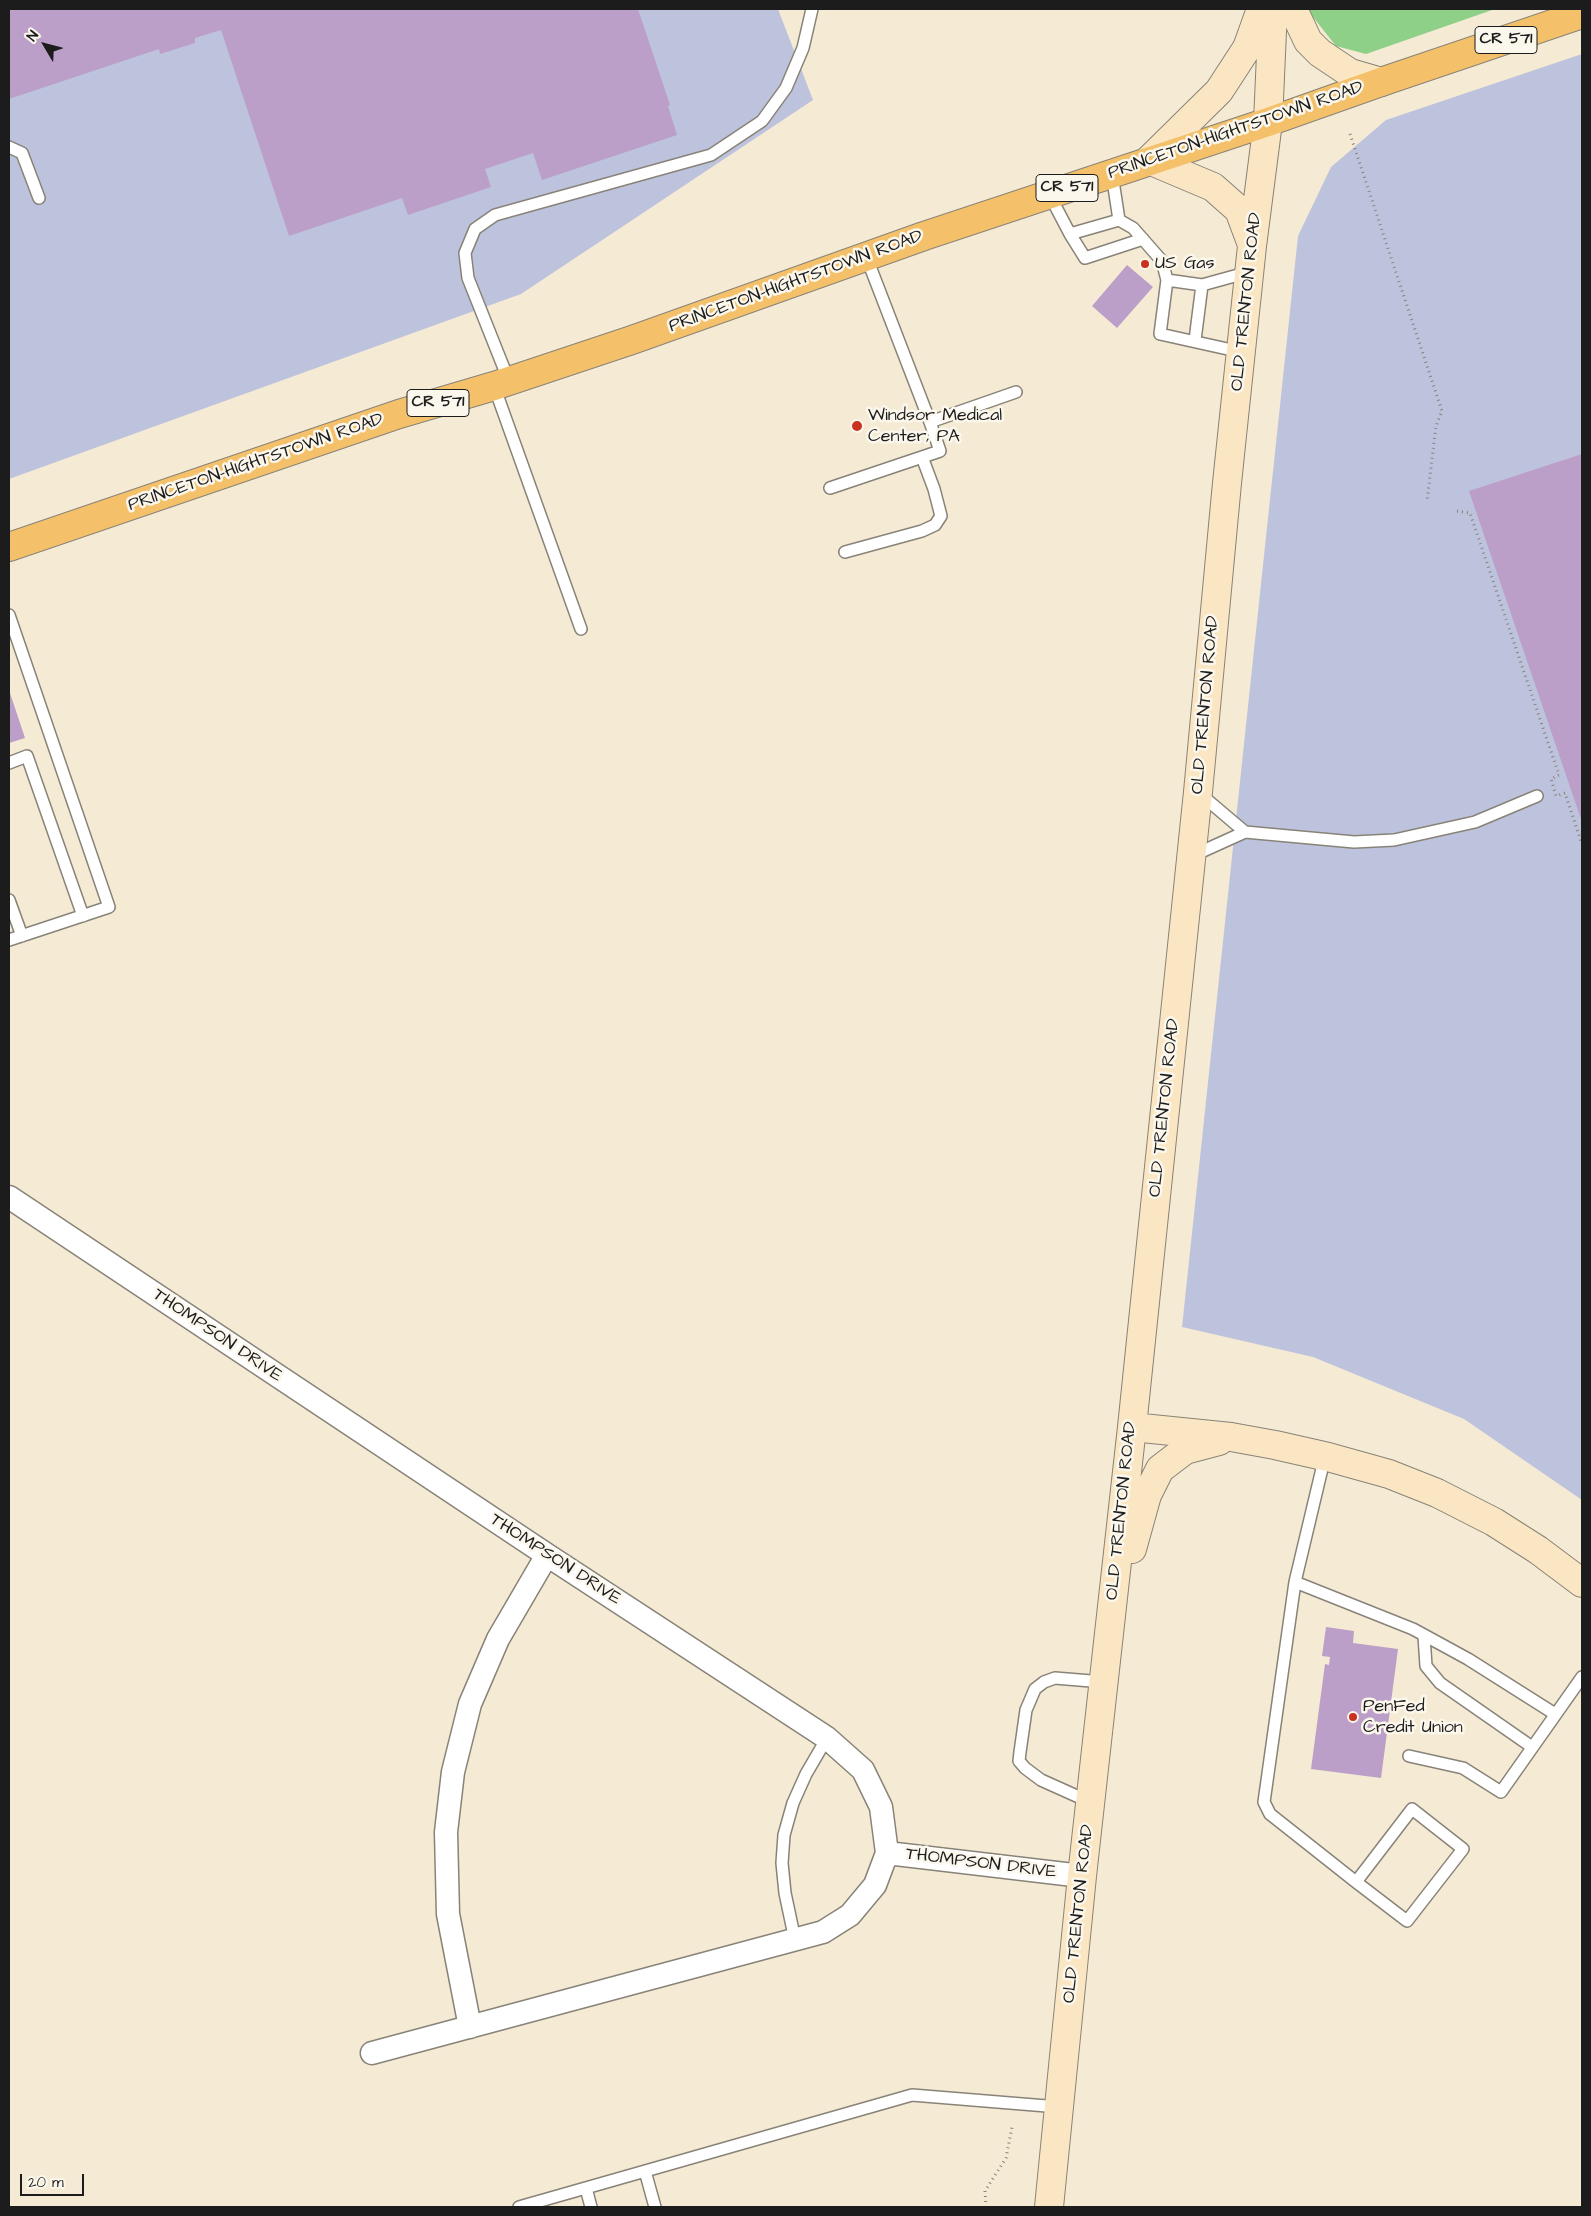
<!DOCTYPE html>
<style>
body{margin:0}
#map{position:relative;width:1591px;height:2216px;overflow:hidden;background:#f5ead4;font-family:"Architects Daughter",sans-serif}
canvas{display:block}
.frame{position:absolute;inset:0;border:10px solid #1c1c1c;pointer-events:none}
.north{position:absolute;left:20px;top:20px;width:50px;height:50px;-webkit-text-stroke:4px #fbf7ec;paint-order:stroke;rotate:307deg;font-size:14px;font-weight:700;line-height:20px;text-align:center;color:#1c1c1c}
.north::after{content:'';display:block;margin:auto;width:18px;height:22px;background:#1c1c1c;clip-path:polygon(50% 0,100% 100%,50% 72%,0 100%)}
.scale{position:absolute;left:20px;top:2174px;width:64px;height:22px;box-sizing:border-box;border:2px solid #1c1c1c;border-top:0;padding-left:6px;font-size:15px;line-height:18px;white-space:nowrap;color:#1c1c1c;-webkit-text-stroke:4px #fbf7ec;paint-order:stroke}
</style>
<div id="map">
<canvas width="1591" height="2216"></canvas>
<div class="frame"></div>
<div class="north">N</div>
<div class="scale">20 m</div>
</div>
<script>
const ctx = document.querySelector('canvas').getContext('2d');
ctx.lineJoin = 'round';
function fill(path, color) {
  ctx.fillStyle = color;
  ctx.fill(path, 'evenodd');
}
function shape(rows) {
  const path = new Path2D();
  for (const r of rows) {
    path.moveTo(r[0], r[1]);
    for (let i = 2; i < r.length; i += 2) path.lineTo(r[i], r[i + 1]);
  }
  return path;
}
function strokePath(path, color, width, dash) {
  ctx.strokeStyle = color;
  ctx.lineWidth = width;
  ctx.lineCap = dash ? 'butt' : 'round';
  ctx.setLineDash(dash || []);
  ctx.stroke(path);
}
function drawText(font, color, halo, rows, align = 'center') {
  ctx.font = font + ' "Architects Daughter",sans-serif';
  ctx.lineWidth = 5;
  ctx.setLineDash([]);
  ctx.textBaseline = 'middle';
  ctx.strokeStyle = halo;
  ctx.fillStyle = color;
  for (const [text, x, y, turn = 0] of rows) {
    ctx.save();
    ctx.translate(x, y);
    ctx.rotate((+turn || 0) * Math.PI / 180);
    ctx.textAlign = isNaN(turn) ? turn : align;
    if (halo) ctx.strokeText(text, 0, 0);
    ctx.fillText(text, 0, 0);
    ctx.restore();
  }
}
fill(shape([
 [9,9,778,9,813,100,521,294,9,479],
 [1582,54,1582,1500,1464,1419,1313,1357,1182,1327,1298,236,1331,167,1386,120]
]), '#bec3dd');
fill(shape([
 [1309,9,1495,9,1366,54,1336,46,1309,12]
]), '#8ed088');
fill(shape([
 [9,9,638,9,670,105,668,106,677,135,542,180,533,153,485,169,491,187,408,215,402,198,289,236,221,30,195,38,195,43,160,54,159,49,9,99],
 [1127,265,1153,287,1117,328,1092,306],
 [1582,454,1582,822,1469,491],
 [9,690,25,738,9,743],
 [1326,1627,1354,1631,1353,1643,1398,1649,1381,1778,1311,1769,1325,1664,1329,1665,1330,1657,1322,1656]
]), '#bb9fc8');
const lane = shape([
 [9,147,22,153,39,198],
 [1112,174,1119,220],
 [1049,194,1070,234,1119,220,1133,228,1162,261,1167,280,1160,334,1241,352],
 [1070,234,1085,258,1143,239],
 [866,256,930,422,1016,392],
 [1167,280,1202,285],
 [1195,340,1202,285,1249,272],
 [509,381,468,278,465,253,475,229,495,215,711,155,762,121,786,88,803,48,812,9],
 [494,386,581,629],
 [830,488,940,451,930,422],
 [845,552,922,531,935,525,941,516,934,489,922,457],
 [9,615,109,907,9,940],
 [9,763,27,756,83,916],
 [1199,793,1245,832],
 [1192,856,1245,832,1354,842,1394,840,1475,822,1537,796],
 [9,900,22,936],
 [1325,1456,1295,1582,1264,1802,1270,1814,1356,1882,1407,1921,1463,1849,1412,1809,1356,1882],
 [1295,1582,1413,1629,1468,1659,1555,1714],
 [1424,1636,1426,1666,1440,1683,1532,1747],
 [1409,1756,1463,1768,1501,1792,1582,1677],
 [1090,1802,1041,1780,1025,1768,1019,1761,1020,1752,1026,1710,1035,1689,1044,1682,1055,1678,1103,1682],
 [795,1940,785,1893,782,1863,784,1835,793,1803,806,1774,827,1738],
 [645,2171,655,2207],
 [586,2188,591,2207],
 [519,2207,912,2095,1059,2107]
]);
const street = shape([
 [9,1197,547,1555,827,1738,863,1770,881,1807,887,1853,1082,1876],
 [470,2027,448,1914,446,1832,453,1772,470,1704,498,1639,547,1555],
 [372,2053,823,1932,850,1915,875,1885,887,1853]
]);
const secondary = shape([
 [1293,9,1308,41,1320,53,1350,73,1381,82],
 [1251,242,1239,210,1213,187,1149,160,1219,91,1247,48,1261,9],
 [1132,1427,1231,1437,1275,1445,1328,1457,1389,1474,1437,1493,1494,1522,1538,1550,1582,1583],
 [1132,1549,1147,1495,1160,1469,1185,1450,1219,1441],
 [1049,2207,1082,1876,1132,1427,1198,792,1227,483,1252,246,1268,122,1273,9]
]);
const primary = shape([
 [9,547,399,414,494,386,632,340,924,236,1268,122,1381,82,1582,14]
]);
strokePath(lane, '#888378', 14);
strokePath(street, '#888378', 25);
strokePath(secondary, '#888378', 30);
strokePath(primary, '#888378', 30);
strokePath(shape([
 [1350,134,1442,411,1436,426,1427,501],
 [1457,511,1470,513,1559,775,1551,779,1556,796,1565,793,1582,844],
 [986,2207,985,2191,1006,2158,1012,2127]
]), '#888378', 3, [1, 4]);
strokePath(lane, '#fff', 11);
strokePath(street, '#fff', 22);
strokePath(secondary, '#fbe6c3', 28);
strokePath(primary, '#f4c16a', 28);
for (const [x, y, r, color] of [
 [1145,264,5,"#c8321e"],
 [857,426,6,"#c8321e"],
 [1353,1717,5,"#c8321e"]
]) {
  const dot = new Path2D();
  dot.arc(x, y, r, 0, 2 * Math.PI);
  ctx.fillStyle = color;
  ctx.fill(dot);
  strokePath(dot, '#fbf7ec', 2);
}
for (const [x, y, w] of [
 [1506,40,62],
 [1067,188,62],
 [438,403,62]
]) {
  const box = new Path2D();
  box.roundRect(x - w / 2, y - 13.5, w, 27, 4);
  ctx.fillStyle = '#fbf7ec';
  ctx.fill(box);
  strokePath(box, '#1c1c1c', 1);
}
drawText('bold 16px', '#1c1c1c', null, [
 ["CR 571",1506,40],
 ["CR 571",1067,188],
 ["CR 571",438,403]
]);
drawText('18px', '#1c1c1c', '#fbf7ec', [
 ["PRINCETON-HIGHTSTOWN ROAD",1236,131,-19],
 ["PRINCETON-HIGHTSTOWN ROAD",796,282,-20],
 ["OLD TRENTON ROAD",1247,302,-84],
 ["PRINCETON-HIGHTSTOWN ROAD",256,463,-19],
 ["OLD TRENTON ROAD",1206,705,-85],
 ["OLD TRENTON ROAD",1165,1108,-84],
 ["THOMPSON DRIVE",217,1336,34],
 ["OLD TRENTON ROAD",1122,1511,-84],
 ["THOMPSON DRIVE",555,1560,33],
 ["THOMPSON DRIVE",981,1864,7],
 ["OLD TRENTON ROAD",1079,1914,-84]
]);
drawText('18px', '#1c1c1c', '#fbf7ec', [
 ["US Gas",1155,264],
 ["Windsor Medical",868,416],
 ["Center, PA",868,437],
 ["PenFed",1363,1707],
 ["Credit Union",1363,1728]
], 'left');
</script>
